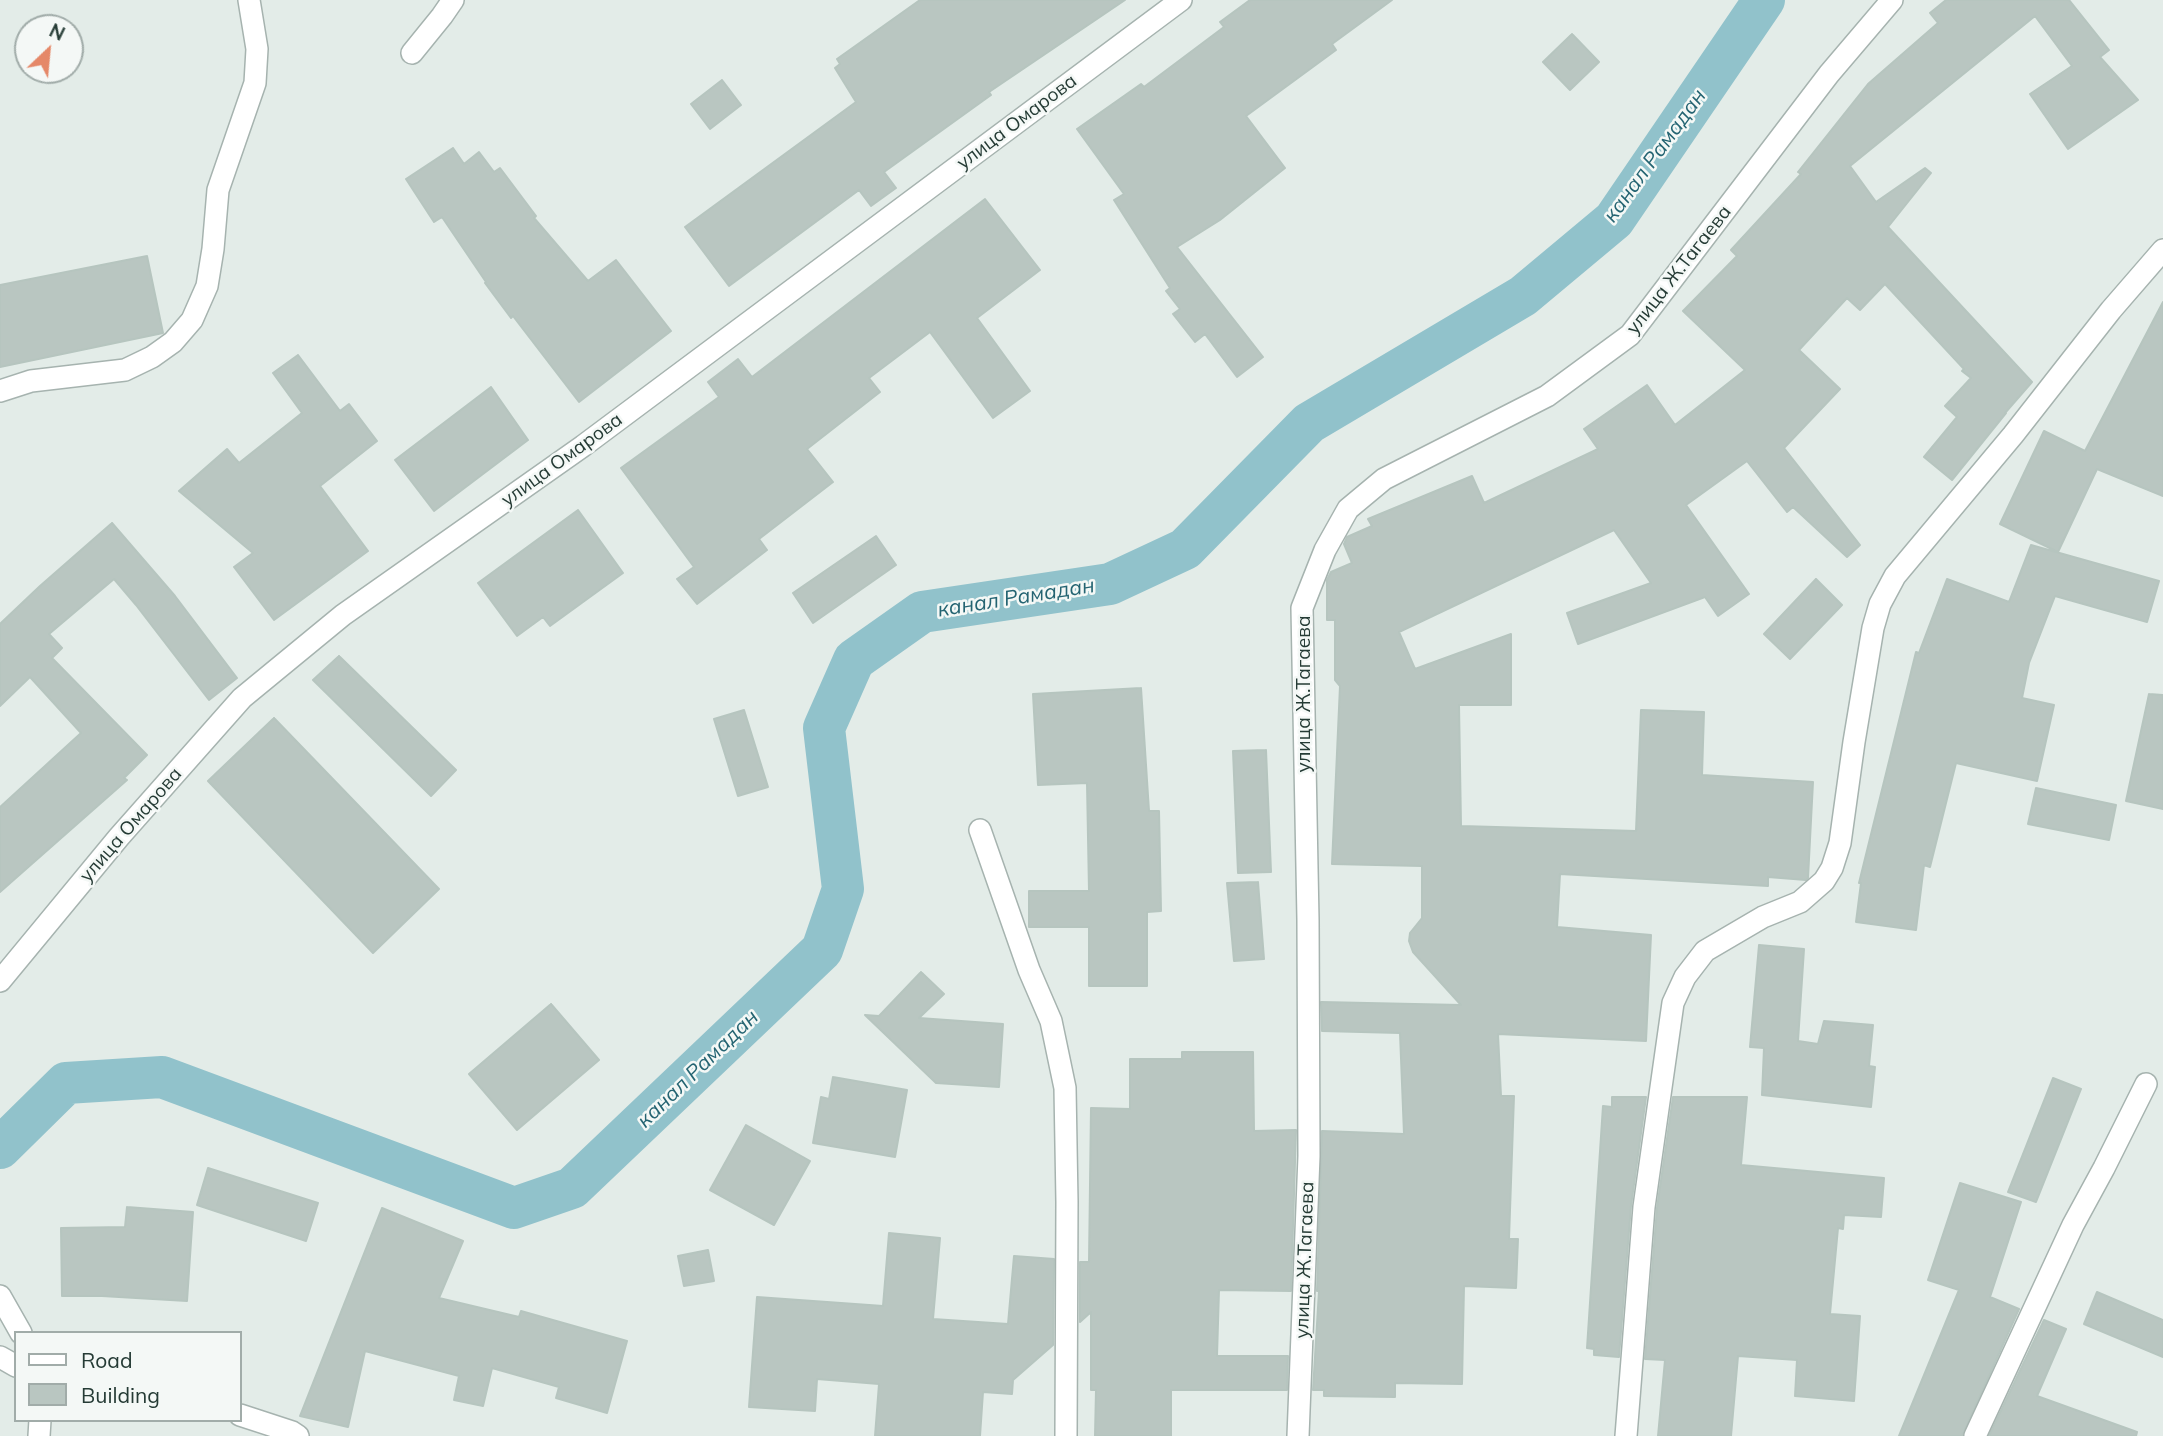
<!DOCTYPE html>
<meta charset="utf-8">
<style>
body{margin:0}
#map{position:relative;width:2163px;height:1436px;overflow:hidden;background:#e3ece8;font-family:Mulish,sans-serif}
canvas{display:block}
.legend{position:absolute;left:14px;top:1331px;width:228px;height:91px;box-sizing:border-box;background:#f4f8f6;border:2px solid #a1aca9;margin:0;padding:9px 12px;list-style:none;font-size:21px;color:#253b35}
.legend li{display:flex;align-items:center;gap:14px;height:35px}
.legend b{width:35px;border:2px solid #a1aca9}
.north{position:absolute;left:14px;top:14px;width:70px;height:70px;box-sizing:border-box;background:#f4f8f6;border:2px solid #a1aca9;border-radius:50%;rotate:26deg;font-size:19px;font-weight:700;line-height:28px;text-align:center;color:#253b35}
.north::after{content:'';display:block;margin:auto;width:24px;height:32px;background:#e58868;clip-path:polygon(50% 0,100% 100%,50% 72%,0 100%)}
</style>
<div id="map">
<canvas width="2163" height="1436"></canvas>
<ul class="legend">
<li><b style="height:9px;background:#fff"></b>Road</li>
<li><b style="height:19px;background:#b9c6c1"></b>Building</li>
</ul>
<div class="north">N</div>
</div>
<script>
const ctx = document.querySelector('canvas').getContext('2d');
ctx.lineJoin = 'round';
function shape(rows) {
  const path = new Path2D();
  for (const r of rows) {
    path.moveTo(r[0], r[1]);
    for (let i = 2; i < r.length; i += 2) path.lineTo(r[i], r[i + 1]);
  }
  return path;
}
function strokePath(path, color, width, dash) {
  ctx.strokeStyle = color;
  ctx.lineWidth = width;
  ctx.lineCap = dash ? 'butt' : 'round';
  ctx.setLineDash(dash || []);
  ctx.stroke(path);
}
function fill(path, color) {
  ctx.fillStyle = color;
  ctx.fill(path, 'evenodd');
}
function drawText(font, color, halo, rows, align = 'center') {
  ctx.font = font + ' Mulish,sans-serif';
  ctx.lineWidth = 5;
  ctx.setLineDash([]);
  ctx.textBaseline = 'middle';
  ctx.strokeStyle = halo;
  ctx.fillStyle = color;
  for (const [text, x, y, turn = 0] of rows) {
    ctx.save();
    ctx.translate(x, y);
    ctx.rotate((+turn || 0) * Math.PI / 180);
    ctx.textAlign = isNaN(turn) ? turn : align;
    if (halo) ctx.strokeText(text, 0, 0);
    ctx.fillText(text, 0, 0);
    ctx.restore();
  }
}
strokePath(shape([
 [0,1148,66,1083,162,1077,514,1208,572,1188,822,950,843,889,824,728,854,660,922,612,1110,584,1185,549,1309,423,1523,296,1614,220,1764,0]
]), '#91c2cb', 42);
const building = shape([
 [920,0,1125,0,989,92,991,95,884,172,896,188,871,206,859,190,729,286,685,227,856,102,835,68,840,64,837,59,920,0],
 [1250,0,1392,0,1332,44,1336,50,1246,116,1285,168,1220,220,1177,247,1263,357,1237,377,1205,334,1195,342,1173,314,1180,309,1166,291,1170,288,1114,200,1124,194,1077,129,1141,84,1144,87,1224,27,1220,22,1250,0],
 [1946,0,2069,0,2109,50,2100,57,2138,100,2068,149,2030,94,2072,66,2035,16,1850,166,1876,202,1925,168,1931,173,1888,227,2032,382,2005,413,2006,413,1952,480,1924,457,1957,417,1945,406,1971,378,1962,371,1964,369,1885,284,1860,310,1847,298,1799,350,1840,389,1784,448,1860,545,1847,557,1793,507,1787,512,1747,461,1686,505,1749,594,1718,616,1705,597,1578,644,1567,613,1651,583,1614,530,1399,632,1415,669,1511,634,1511,705,1459,705,1461,826,1636,831,1641,710,1704,712,1702,775,1813,782,1808,878,1806,880,1768,877,1768,886,1560,874,1557,927,1651,935,1646,1041,1498,1034,1501,1096,1514,1096,1509,1239,1518,1239,1516,1288,1464,1286,1462,1384,1395,1383,1395,1397,1324,1396,1324,1390,1313,1390,1319,1291,1317,1291,1322,1131,1404,1134,1400,1033,1322,1031,1321,1002,1461,1005,1413,952,1409,941,1410,933,1422,918,1422,866,1332,864,1340,686,1335,680,1335,620,1327,620,1327,580,1331,572,1352,563,1344,544,1347,537,1372,526,1368,519,1472,476,1484,503,1598,449,1584,429,1647,385,1675,425,1745,370,1683,311,1737,256,1731,250,1801,174,1798,172,1868,84,1938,23,1930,13,1946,0],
 [1572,34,1599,62,1570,90,1543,62,1572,34],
 [722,80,741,105,710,129,691,104,722,80],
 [453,148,464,164,479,152,494,172,500,168,536,216,534,218,588,281,616,260,671,331,579,402,513,316,511,318,485,283,486,282,442,217,434,222,406,179,453,148],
 [985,199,1040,270,977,318,1030,391,993,418,930,332,869,378,880,392,807,449,833,482,759,539,767,550,697,604,677,579,694,567,621,468,719,397,708,382,738,359,752,377,985,199],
 [147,256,163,333,0,367,0,285,147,256],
 [2163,302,2163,496,2097,469,2058,552,2000,524,2044,431,2085,451,2163,302],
 [298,355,340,411,349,404,377,441,320,486,368,551,274,620,234,567,253,553,179,491,227,449,239,463,302,413,273,373,298,355],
 [491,387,528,440,434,511,395,460,491,387],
 [578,510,623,573,550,626,543,617,517,636,478,583,578,510],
 [112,523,175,596,237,678,209,700,136,605,114,579,49,634,62,648,52,658,147,755,124,778,127,780,0,892,0,807,81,733,30,677,0,706,0,624,40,586,112,523],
 [876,536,896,565,813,623,793,593,876,536],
 [2031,545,2159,581,2147,622,2055,596,2029,663,2022,698,2054,705,2037,781,1956,763,1930,867,1924,865,1916,930,1856,922,1861,883,1859,883,1916,652,1919,653,1947,579,2009,602,2031,545],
 [1816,579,1842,605,1790,659,1764,634,1816,579],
 [339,656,456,770,431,796,313,680,339,656],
 [1141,688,1149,811,1159,811,1161,911,1147,912,1147,986,1089,986,1089,927,1029,927,1029,891,1089,891,1087,783,1038,785,1033,694,1141,688],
 [2149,694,2163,695,2163,809,2126,801,2149,694],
 [744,710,768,787,738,796,714,719,744,710],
 [274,718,439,889,373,953,208,781,274,718],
 [1266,750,1271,872,1238,873,1233,751,1266,750],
 [2036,788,2116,805,2109,840,2028,824,2036,788],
 [1258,882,1264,959,1234,961,1227,883,1258,882],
 [1759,945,1804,949,1798,1041,1818,1044,1824,1021,1873,1025,1869,1066,1875,1067,1871,1107,1762,1095,1764,1048,1750,1047,1759,945],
 [921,972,944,994,919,1018,1003,1024,999,1087,936,1083,865,1015,879,1016,921,972],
 [551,1004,599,1060,517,1130,469,1074,551,1004],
 [1182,1052,1253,1052,1254,1131,1296,1130,1291,1291,1219,1290,1217,1356,1288,1356,1287,1390,1171,1390,1171,1436,1095,1436,1096,1390,1091,1390,1091,1312,1080,1322,1080,1262,1089,1262,1091,1108,1130,1109,1130,1059,1182,1059,1182,1052],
 [833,1077,907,1090,895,1157,813,1143,821,1097,829,1099,833,1077],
 [2053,1078,2081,1089,2036,1202,2008,1192,2053,1078],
 [1612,1097,1646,1097,1631,1206,1619,1357,1594,1355,1594,1349,1587,1348,1603,1106,1612,1107,1612,1097],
 [1673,1097,1747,1097,1741,1165,1884,1178,1881,1217,1844,1215,1843,1229,1838,1228,1830,1314,1860,1316,1854,1401,1795,1396,1797,1360,1738,1356,1731,1436,1658,1436,1665,1360,1645,1359,1657,1208,1673,1097],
 [746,1125,810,1161,774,1225,710,1190,746,1125],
 [208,1168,318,1203,306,1241,197,1205,208,1168],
 [1960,1183,2021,1202,1990,1297,2019,1309,1962,1436,1899,1436,1959,1290,1928,1280,1960,1183],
 [127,1207,193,1212,187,1301,102,1296,62,1296,61,1228,125,1227,127,1207],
 [382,1208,463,1241,439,1298,519,1317,521,1311,627,1341,607,1413,556,1398,559,1387,492,1368,483,1406,454,1400,459,1376,365,1351,348,1427,300,1416,382,1208],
 [889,1233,940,1238,933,1319,1008,1324,1014,1256,1054,1259,1053,1345,1013,1380,1012,1394,983,1392,980,1436,875,1436,879,1384,817,1379,815,1411,749,1407,757,1297,883,1306,889,1233],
 [708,1250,714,1281,684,1286,678,1256,708,1250],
 [2097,1292,2163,1320,2163,1357,2084,1324,2097,1292],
 [2044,1320,2066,1329,2037,1396,2137,1432,2136,1436,1989,1436,2044,1320]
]);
fill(building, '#b9c6c1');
strokePath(building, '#b6c5bf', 2);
const minor = shape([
 [412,53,442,16,453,0],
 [0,391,31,381,125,370,152,357,173,342,192,320,207,286,213,249,218,190,255,83,257,49,249,0],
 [980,830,1029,970,1051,1021,1065,1088,1067,1202,1066,1436],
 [0,981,119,837,242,698,343,615,583,446,1181,0],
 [0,1296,21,1333],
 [0,1357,16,1366],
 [240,1415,292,1432,298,1436],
 [39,1436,40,1420],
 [1298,1436,1309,1156,1308,920,1302,608,1325,550,1348,509,1384,479,1547,396,1630,335,1829,74,1892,0],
 [1626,1436,1644,1207,1673,1003,1685,977,1705,951,1763,917,1800,902,1824,881,1832,868,1840,843,1854,742,1873,628,1880,604,1895,576,2013,435,2111,310,2163,250],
 [1975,1436,2073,1225,2104,1168,2146,1084]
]);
strokePath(minor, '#a6b3af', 24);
strokePath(minor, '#fff', 21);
drawText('19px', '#253b35', '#f4f8f6', [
 ["улица Омарова",1017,122,-37],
 ["улица Ж.Тагаева",1679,270,-52],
 ["улица Омарова",562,460,-36],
 ["улица Ж.Тагаева",1304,694,-90],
 ["улица Омарова",131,825,-49],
 ["улица Ж.Тагаева",1305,1260,-88]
]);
drawText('italic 21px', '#246472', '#f4f8f6', [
 ["канал Рамадан",1655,156,-54],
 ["канал Рамадан",1016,598,-9],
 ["канал Рамадан",698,1069,-44]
]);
</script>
